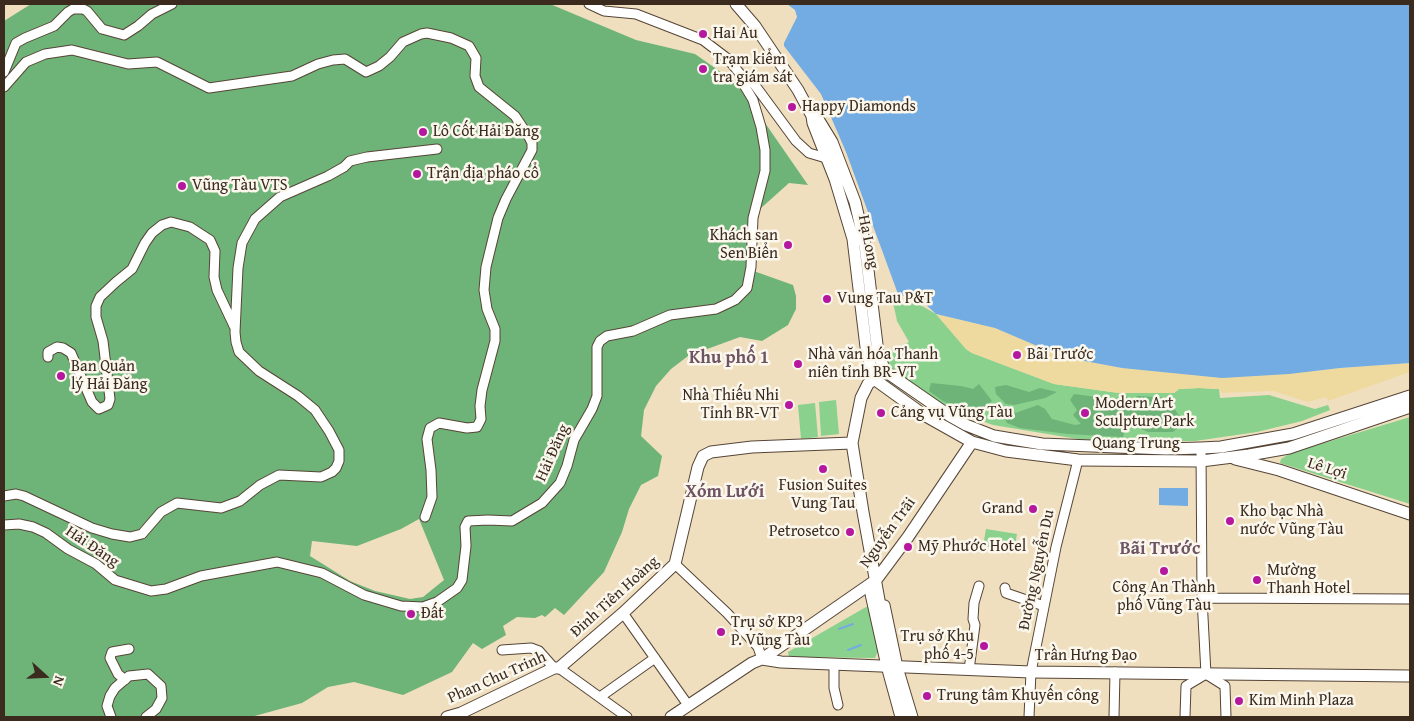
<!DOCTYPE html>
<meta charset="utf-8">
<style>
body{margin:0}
#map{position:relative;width:1414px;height:721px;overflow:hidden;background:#efdfbf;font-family:"Gentium Book Plus",serif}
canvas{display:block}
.frame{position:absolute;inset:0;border:5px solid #3b2a1e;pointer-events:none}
.north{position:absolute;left:20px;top:651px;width:50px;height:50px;-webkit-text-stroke:4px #fbf7ec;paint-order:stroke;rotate:110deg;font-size:14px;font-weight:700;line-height:20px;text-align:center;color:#3b2a1e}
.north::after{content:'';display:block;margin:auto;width:18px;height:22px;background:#3b2a1e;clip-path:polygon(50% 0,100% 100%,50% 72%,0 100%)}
</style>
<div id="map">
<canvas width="1414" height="721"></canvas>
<div class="frame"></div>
<div class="north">N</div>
</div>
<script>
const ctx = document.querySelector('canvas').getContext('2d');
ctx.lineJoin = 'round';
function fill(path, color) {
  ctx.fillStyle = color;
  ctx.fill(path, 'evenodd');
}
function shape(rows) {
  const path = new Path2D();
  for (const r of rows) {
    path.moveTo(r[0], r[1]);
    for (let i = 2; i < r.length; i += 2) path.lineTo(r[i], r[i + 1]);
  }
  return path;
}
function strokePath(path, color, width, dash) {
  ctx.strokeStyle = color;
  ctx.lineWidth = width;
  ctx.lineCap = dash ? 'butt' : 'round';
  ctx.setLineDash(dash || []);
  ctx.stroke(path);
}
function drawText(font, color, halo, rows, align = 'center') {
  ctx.font = font + ' "Gentium Book Plus",serif';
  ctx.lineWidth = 5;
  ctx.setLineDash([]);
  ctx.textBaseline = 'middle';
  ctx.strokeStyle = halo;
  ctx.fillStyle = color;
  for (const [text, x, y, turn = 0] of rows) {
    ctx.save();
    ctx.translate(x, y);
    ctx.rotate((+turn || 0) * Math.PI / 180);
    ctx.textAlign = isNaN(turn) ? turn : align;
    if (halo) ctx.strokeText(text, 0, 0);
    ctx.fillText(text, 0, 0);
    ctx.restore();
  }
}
fill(shape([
 [901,300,922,306,936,314,966,349,972,353,1054,384,1119,393,1174,393,1179,389,1199,388,1219,389,1220,398,1269,395,1315,409,1328,405,1330,410,1302,421,1257,432,1195,441,1122,442,1078,439,993,425,960,413,940,402,892,370,887,363,889,351,909,342,897,321,893,302],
 [836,400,839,434,821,436,819,402],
 [815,403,818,437,801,439,798,405],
 [1410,417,1410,504,1280,463,1281,459,1291,453],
 [986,529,1017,534,1014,551,983,546],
 [866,607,871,607,878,651,875,658,789,657,788,652]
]), '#89d18d');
fill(shape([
 [31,4,550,4,636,40,695,54,738,84,808,185,789,183,750,218,748,269,793,285,796,296,796,309,788,325,762,341,740,337,688,356,671,369,656,386,644,410,641,436,662,456,658,476,641,485,629,509,622,532,604,572,564,615,555,608,545,617,542,615,535,618,517,617,503,626,506,635,482,649,473,643,452,672,403,695,354,682,328,687,302,703,251,717,4,717,4,21],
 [419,519,444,580,423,597,410,599,375,591,350,581,310,556,312,541,357,546,401,529],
 [931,383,961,386,973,389,979,384,992,401,976,415,943,401,929,391],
 [1006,385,1029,392,1040,388,1057,392,1045,398,1014,405,1006,404,996,394,995,387],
 [1074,394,1112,399,1127,397,1129,400,1132,401,1137,396,1173,398,1174,408,1181,419,1181,425,1173,432,1148,432,1141,429,1143,419,1136,418,1126,427,1123,437,1068,434,1020,428,1007,423,1004,417,1038,405,1045,409,1052,419,1075,425,1081,424,1073,415,1077,410,1070,400]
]), '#6eb378');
fill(shape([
 [936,314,995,328,1063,357,1122,368,1316,371,1340,368,1410,363,1410,372,1328,401,1326,397,1308,402,1273,391,1222,393,1219,389,1199,388,1179,389,1174,393,1119,393,1054,384,972,353,966,349]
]), '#eeda9e');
fill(shape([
 [787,4,1410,4,1410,363,1340,368,1289,374,1222,378,1122,368,1063,357,995,328,936,314,923,302,898,294,846,152,821,94,784,46,784,43,797,17,795,10],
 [1159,488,1188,488,1188,506,1159,505]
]), '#72ace2');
strokePath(shape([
 [839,629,853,624],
 [848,650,861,645]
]), '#72ace2', 2);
const minor = shape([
 [589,4,604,11,636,14,703,40,728,59,741,75],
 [4,72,16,43,25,38,54,26,68,12,73,9,83,9,87,11,102,29,124,35,138,26,152,14,172,4],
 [4,87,26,62,45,54,72,50,128,64,157,62,209,88,292,76,318,64,333,60,345,59,366,72,379,66,390,57,403,42,421,34,427,33,451,38,469,46,476,58,475,76,479,87,515,116,529,137,532,143,532,150,506,199,498,218,486,267,484,290,487,309,495,329,495,341,482,390,480,406,481,419,477,427,467,428,439,423,430,428,427,439,431,470,432,497,425,517],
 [48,357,48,352,57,347,63,348,71,353,92,402,99,409,108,405,110,399,103,341,96,317,96,306,100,297,116,282,132,269,145,243,152,233,162,225,171,222,190,227,210,240,215,251,214,277,217,290,234,326],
 [1201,448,1202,598,1206,674],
 [4,496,16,494,24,496,92,528,112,534,130,537,142,534,161,512,177,503,221,508,240,501,260,485,279,475,321,477,332,472,336,468,339,461,339,450,329,431,315,410,298,396,259,371,239,352,236,342,235,332,238,268,242,243,255,219,280,197,328,176,344,167,350,161,367,157,437,149],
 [4,525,19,524,33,527,46,533,68,549,96,564,115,580,151,591,166,589,201,576,277,562,322,573,364,595,401,606,423,607,437,602,457,588,462,580,466,546,465,527,468,521,488,520,512,521,542,503,560,483,567,466,574,440,592,409,597,396,597,347,600,341,607,336,633,331,670,315,716,309,735,300,747,288,751,267,753,218,765,171,765,150,761,127,753,100,741,80,741,75,746,76,754,84,796,141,809,153,826,158],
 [675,564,727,613,758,647,762,659],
 [875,580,870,594,886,666,900,717],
 [1005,588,1006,593,1044,606],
 [1202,598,1410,599],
 [885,605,898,667,913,717],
 [623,613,688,705],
 [502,650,531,648,539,651,554,668],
 [834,664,834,688,838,705],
 [559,668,627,717],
 [969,670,975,625,973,619,974,603,979,586],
 [1206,674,1225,686,1226,717],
 [125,680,118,674,110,658,112,652,129,649],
 [600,697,655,658],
 [111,717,107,706,110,696,115,688,129,676,148,674,161,686,162,698,156,709,146,717],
 [1029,717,1031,672,1056,547,1078,460],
 [1114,717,1115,672],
 [1185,717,1186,686,1206,674]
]);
const major = shape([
 [736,4,755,26,798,90,812,116,818,119,832,142,855,202,859,219,865,245,878,353,885,371,950,416,966,425,994,436,1042,444,1166,449,1201,448,1221,447,1293,434,1410,396],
 [812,116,813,123,835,179,853,239,866,347,874,379,924,415,972,442,1006,451,1078,460,1201,461,1249,455,1289,448,1410,407],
 [879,375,868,384,861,398,852,443,863,512,891,666,906,717],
 [1235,459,1279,470,1410,514],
 [762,659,781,662,1031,672,1410,676],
 [447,717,461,713,554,668,559,668,623,613,675,564,698,467,703,456,711,452,752,447,852,443],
 [671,717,752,663,762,659,876,580,908,537,972,442]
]);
strokePath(minor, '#564536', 11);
strokePath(major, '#564536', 13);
strokePath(minor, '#fff', 9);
strokePath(major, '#fff', 11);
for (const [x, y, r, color] of [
 [703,34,5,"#b5179e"],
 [703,69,5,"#b5179e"],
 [792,107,5,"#b5179e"],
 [423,132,5,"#b5179e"],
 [417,174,5,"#b5179e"],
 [182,186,5,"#b5179e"],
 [788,245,5,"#b5179e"],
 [827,299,5,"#b5179e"],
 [1017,355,5,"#b5179e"],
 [798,364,5,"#b5179e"],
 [61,376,5,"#b5179e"],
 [789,405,5,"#b5179e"],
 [881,413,5,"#b5179e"],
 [1085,413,5,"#b5179e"],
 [823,469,5,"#b5179e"],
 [1033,509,5,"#b5179e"],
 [1230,521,5,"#b5179e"],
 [850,532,5,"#b5179e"],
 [908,547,5,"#b5179e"],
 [1164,571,5,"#b5179e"],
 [1257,580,5,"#b5179e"],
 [411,614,5,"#b5179e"],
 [721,632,5,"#b5179e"],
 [984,646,5,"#b5179e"],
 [927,696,5,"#b5179e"],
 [1239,701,5,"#b5179e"]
]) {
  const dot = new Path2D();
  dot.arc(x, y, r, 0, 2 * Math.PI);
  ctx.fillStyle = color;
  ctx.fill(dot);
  strokePath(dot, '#fbf7ec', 2);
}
drawText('16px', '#3b2a1e', '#fbf7ec', [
 ["Hai Au",713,34],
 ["Trạm kiểm",713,60],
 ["tra giám sát",713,78],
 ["Happy Diamonds",802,107],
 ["Lô Cốt Hải Đăng",433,132],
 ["Trận địa pháo cổ",427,174],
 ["Vũng Tàu VTS",192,186],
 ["Khách sạn",778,236,"right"],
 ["Sen Biển",778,254,"right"],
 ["Vung Tau P&T",837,299],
 ["Nhà văn hóa Thanh",808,355],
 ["niên tỉnh BR-VT",808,373],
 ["Bãi Trước",1027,355],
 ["Ban Quản",71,367],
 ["lý Hải Đăng",71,385],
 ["Nhà Thiếu Nhi",779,396,"right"],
 ["Tỉnh BR-VT",779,414,"right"],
 ["Modern Art",1095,404],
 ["Sculpture Park",1095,422],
 ["Cảng vụ Vũng Tàu",891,413],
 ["Fusion Suites",823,486,"center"],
 ["Vung Tau",823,504,"center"],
 ["Grand",1023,509,"right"],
 ["Kho bạc Nhà",1240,512],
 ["nước Vũng Tàu",1240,530],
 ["Petrosetco",840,532,"right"],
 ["Mỹ Phước Hotel",918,547],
 ["Mường",1267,571],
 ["Thanh Hotel",1267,589],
 ["Công An Thành",1164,588,"center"],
 ["phố Vũng Tàu",1164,606,"center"],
 ["Đất",421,614],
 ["Trụ sở KP3",731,623],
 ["P. Vũng Tàu",731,641],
 ["Trụ sở Khu",974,637,"right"],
 ["phố 4-5",974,655,"right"],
 ["Trung tâm Khuyến công",937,696],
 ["Kim Minh Plaza",1249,701]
], 'left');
drawText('16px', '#3b2a1e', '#fbf7ec', [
 ["Hạ Long",868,242,79],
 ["Quang Trung",1136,444],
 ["Hải Đăng",553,453,-66],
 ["Lê Lợi",1327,469,18],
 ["Nguyễn Trãi",888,533,-54],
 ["Hải Đăng",92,547,34],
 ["Đường Nguyễn Du",1037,570,-78],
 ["Đinh Tiên Hoàng",615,597,-42],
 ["Trần Hưng Đạo",1086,656],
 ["Phan Chu Trinh",497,678,-24]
]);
drawText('bold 18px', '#6d5364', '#fbf7ec', [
 ["Khu phố 1",729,358],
 ["Xóm Lưới",725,492],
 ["Bãi Trước",1160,549]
]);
</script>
